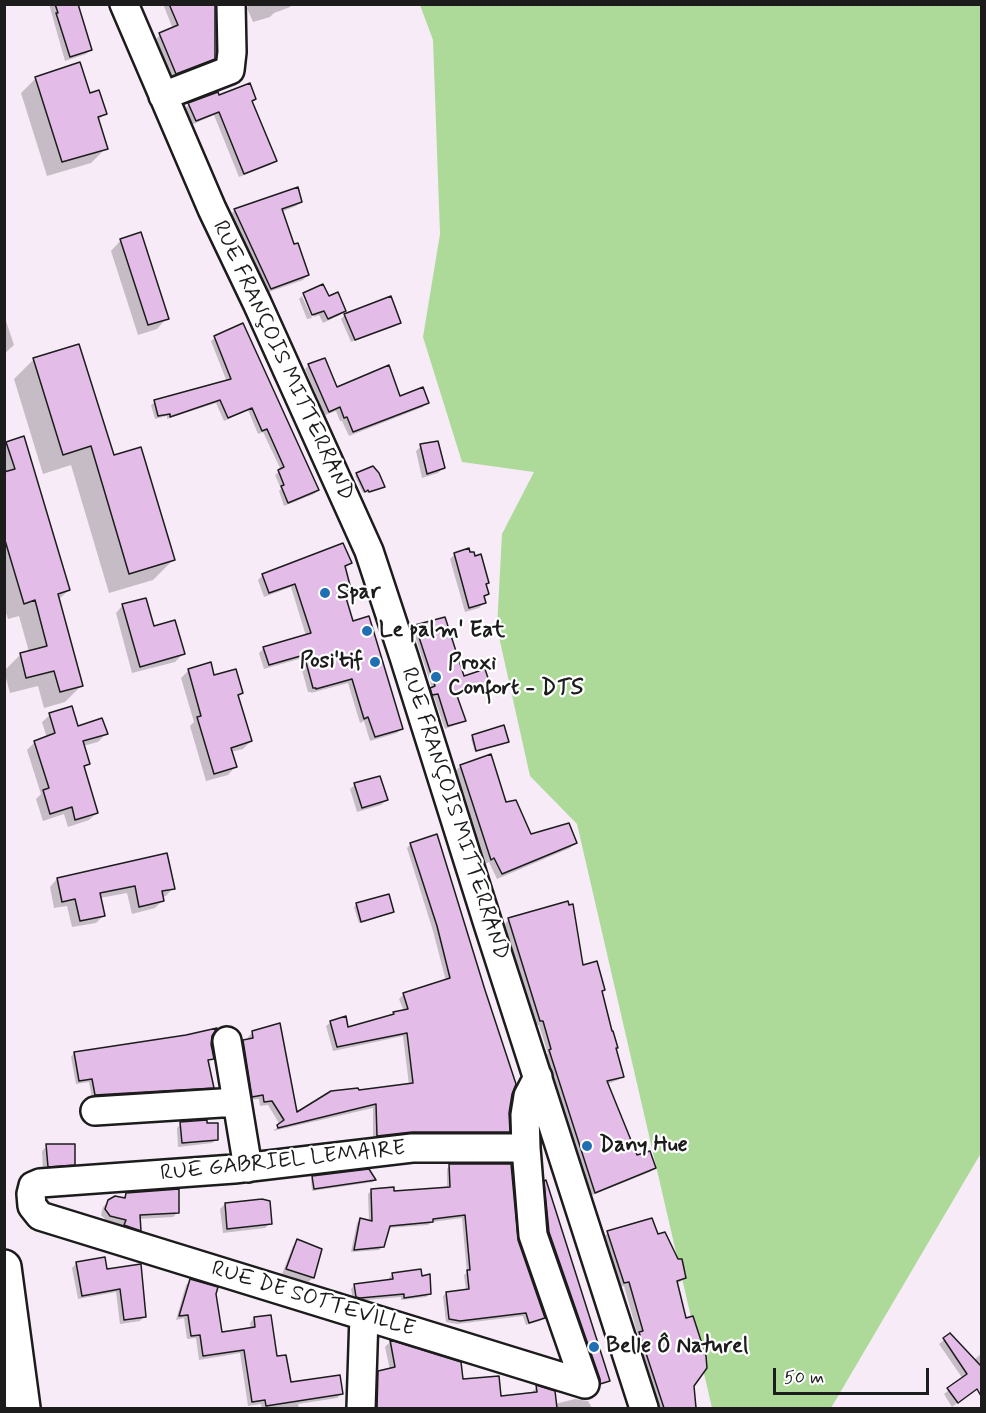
<!DOCTYPE html>
<meta charset="utf-8">
<style>
body{margin:0}
#map{position:relative;width:986px;height:1413px;overflow:hidden;background:#f7ebf8;font-family:Mynerve,sans-serif}
canvas{display:block}
.frame{position:absolute;inset:0;border:6px solid #1c1c1c;pointer-events:none}
.scale{position:absolute;left:773px;top:1368px;width:156px;height:27px;box-sizing:border-box;border:3px solid #1c1c1c;border-top:0;padding-left:8px;font-size:18px;line-height:21px;white-space:nowrap;color:#1c1c1c;-webkit-text-stroke:4px #fff;paint-order:stroke}
</style>
<div id="map">
<canvas width="986" height="1413"></canvas>
<div class="frame"></div>
<div class="scale">50 m</div>
</div>
<script>
const ctx = document.querySelector('canvas').getContext('2d');
ctx.lineJoin = 'round';
function fill(path, color) {
  ctx.fillStyle = color;
  ctx.fill(path, 'evenodd');
}
function shape(rows) {
  const path = new Path2D();
  for (const r of rows) {
    path.moveTo(r[0], r[1]);
    for (let i = 2; i < r.length; i += 2) path.lineTo(r[i], r[i + 1]);
  }
  return path;
}
function strokePath(path, color, width, dash) {
  ctx.strokeStyle = color;
  ctx.lineWidth = width;
  ctx.lineCap = dash ? 'butt' : 'round';
  ctx.setLineDash(dash || []);
  ctx.stroke(path);
}
function drawText(font, color, halo, rows, align = 'center') {
  ctx.font = font + ' Mynerve,sans-serif';
  ctx.lineWidth = 4.5;
  ctx.setLineDash([]);
  ctx.textBaseline = 'middle';
  ctx.strokeStyle = halo;
  ctx.fillStyle = color;
  for (const [text, x, y, turn = 0] of rows) {
    ctx.save();
    ctx.translate(x, y);
    ctx.rotate((+turn || 0) * Math.PI / 180);
    ctx.textAlign = isNaN(turn) ? turn : align;
    if (halo) ctx.strokeText(text, 0, 0);
    ctx.fillText(text, 0, 0);
    ctx.restore();
  }
}
fill(shape([
 [420,5,981,5,981,1153,831,1408,712,1408,577,824,530,776,497,628,502,534,534,472,462,462,423,337,440,234,433,40]
]), '#adda98');
fill(shape([
 [49,4,77,4,91,49,86,54,65,61],
 [163,4,214,4,214,58,209,63,171,78,155,40,160,35,173,29],
 [250,4,292,4,290,7,274,13,270,17,253,22,247,8],
 [36,78,89,95,105,114,97,121,106,148,91,163,47,176,21,93],
 [218,97,251,102,275,160,270,165,239,177,214,115,191,125,185,109,189,104],
 [301,202,296,206,281,212,293,246,308,275,303,280,266,293,230,215,235,210],
 [121,240,167,318,157,329,138,335,111,251],
 [305,294,328,298,345,310,340,315,323,323,319,315,314,317],
 [302,296,312,318,307,319,299,299],
 [4,315,14,345,4,354],
 [345,315,399,322,396,326,351,342,341,319],
 [215,338,318,490,314,494,284,506,279,491,281,489,275,475,281,470,263,432,258,434,248,410,224,421,216,403,167,419,167,416,155,419,151,405,155,402,227,382,211,341],
 [34,359,113,457,173,560,153,580,109,593,71,465,43,474,14,379],
 [309,365,336,389,427,402,423,407,349,436,342,421,340,421,336,411,325,415,305,369],
 [7,443,69,590,58,600,81,686,65,702,44,708,38,686,10,693,4,671,21,654,29,652,19,616,8,619,4,607,4,446],
 [421,446,443,468,438,473,422,478,416,451],
 [357,474,383,487,381,489,367,493,366,491,363,493,355,476],
 [342,545,350,563,345,568,349,588,344,594,352,622,402,728,397,733,370,741,364,721,360,723,348,683,311,693,311,692,308,692,299,659,264,669,259,653,264,648,306,636,291,587,264,597,258,580,262,576],
 [455,554,488,583,485,586,487,594,483,598,484,603,479,608,465,612,450,559],
 [123,605,153,628,183,654,175,662,132,673,116,613],
 [416,626,463,678,488,684,485,687,465,694,456,695,464,720,461,723,445,729,434,697,429,697,428,692,432,688,413,630],
 [210,664,213,677,241,693,237,697,251,741,243,749,231,752,235,767,228,775,206,781,190,726,194,722,181,678,188,671],
 [50,715,77,728,106,734,98,742,83,746,88,764,83,769,97,813,89,820,68,827,64,814,43,821,36,799,41,794,27,750,35,742,47,738,42,722],
 [473,737,507,741,505,744,475,752,471,739],
 [461,766,505,804,530,836,575,843,570,848,497,879,489,862,485,864,455,771],
 [355,785,386,800,381,805,357,812,350,789],
 [411,844,511,1093,508,1113,508,1132,504,1136,373,1140,373,1108,273,1131,280,1125,268,1105,260,1106,259,1099,248,1100,239,1046,244,1041,249,1041,248,1037,253,1032,296,1115,358,1092,409,1085,403,1036,333,1051,326,1026,331,1022,347,1028,391,1017,394,1014,404,1011,399,999,404,994,446,981,433,931,407,848],
 [57,879,173,888,166,896,162,897,163,900,155,908,132,914,127,893,100,898,104,915,96,923,72,927,67,906,54,908,50,887],
 [388,896,393,911,391,913,359,923,354,907,356,905],
 [509,919,582,967,603,990,601,992,617,1047,615,1049,622,1076,618,1080,607,1084,636,1157,655,1168,650,1172,590,1196,546,1055,548,1054,539,1025,536,1025,505,924],
 [211,1036,210,1044,212,1058,207,1062,213,1087,209,1091,92,1098,89,1082,76,1084,71,1057,74,1053],
 [181,1124,217,1139,212,1143,178,1147,177,1128],
 [47,1146,74,1164,69,1169,43,1171,42,1151],
 [450,1165,517,1240,544,1318,540,1321,526,1325,523,1316,457,1324,446,1322,443,1296,447,1293,466,1290,464,1275,467,1273,462,1218,432,1222,428,1225,388,1228,383,1246,379,1250,351,1252,357,1223,360,1220,369,1222,368,1194,372,1190,392,1193,447,1189,447,1169],
 [313,1177,374,1180,373,1182,312,1191,311,1179],
 [545,1182,608,1380,605,1383,605,1381,596,1384,545,1237,541,1187],
 [127,1194,178,1212,173,1217,139,1219,139,1230,135,1235,121,1230,121,1225,106,1220,101,1215,103,1207,109,1201,122,1199],
 [225,1204,270,1223,265,1228,223,1233,220,1209],
 [608,1233,657,1236,685,1277,680,1282,676,1283,697,1408,657,1408,635,1338,638,1336,624,1286,619,1287,603,1237],
 [298,1241,321,1250,313,1278,308,1282,282,1274,293,1246],
 [76,1264,106,1270,145,1316,140,1321,120,1324,116,1292,78,1299,72,1268],
 [393,1274,421,1277,430,1293,426,1297,401,1300,401,1297,355,1301,353,1300,351,1289,355,1285,389,1281,389,1278],
 [191,1280,214,1294,220,1333,251,1329,250,1323,254,1318,290,1384,341,1394,337,1398,298,1404,299,1408,262,1408,261,1404,248,1406,240,1353,199,1360,196,1338,187,1339,184,1318,176,1320,186,1285],
 [944,1340,974,1360,982,1353,982,1384,952,1407,944,1394,963,1379,939,1344],
 [390,1342,459,1363,462,1381,500,1397,532,1394,532,1392,537,1387,555,1404,575,1399,588,1401,592,1408,372,1408,373,1378,379,1372,390,1370,385,1347]
]), '#0003');
const building = shape([
 [55,4,78,4,92,50,70,57,56,13,58,13,55,4],
 [169,4,215,4,215,59,176,74,159,33,178,25,169,4],
 [80,62,90,93,99,90,107,114,98,117,108,149,62,162,35,77,80,62],
 [250,83,256,99,252,101,277,161,244,174,219,112,196,121,188,103,218,92,219,95,250,83],
 [298,187,302,202,282,209,294,244,298,243,309,275,271,289,234,209,298,187],
 [141,232,169,319,148,325,120,239,141,232],
 [323,284,329,296,338,292,346,311,328,319,324,311,312,315,303,293,323,284],
 [391,296,401,323,355,340,344,314,391,296],
 [243,323,319,490,288,503,281,486,284,485,278,470,284,467,267,429,262,431,252,408,228,418,220,400,170,417,170,414,158,416,154,400,231,379,214,336,243,323],
 [79,344,114,455,141,447,175,560,129,574,91,446,63,455,33,358,79,344],
 [325,358,337,387,389,365,400,396,423,387,429,403,353,432,347,417,344,418,340,407,329,412,308,364,325,358],
 [24,436,70,590,58,594,83,686,60,692,54,671,26,678,20,653,47,646,35,600,24,604,4,537,4,472,15,469,6,442,24,436],
 [438,441,445,468,427,474,420,444,438,441],
 [373,466,379,473,385,487,369,492,368,490,365,492,356,473,373,466],
 [343,543,352,563,345,566,351,589,344,591,353,621,369,616,403,729,375,737,368,717,364,719,352,679,316,689,316,688,313,688,304,655,269,665,263,647,311,633,295,584,269,593,262,574,343,543],
 [469,548,470,552,474,552,475,556,481,554,489,583,486,584,489,594,484,596,486,603,469,608,454,553,469,548],
 [146,598,154,626,175,620,185,654,140,667,122,604,146,598],
 [445,617,464,676,485,669,490,684,469,692,456,693,466,721,448,726,438,694,432,695,430,688,435,686,415,625,445,617],
 [211,662,214,675,236,669,243,693,238,695,252,741,231,748,237,767,214,774,197,717,201,716,188,669,211,662],
 [72,706,78,726,102,718,108,734,83,741,90,764,84,766,98,813,75,820,72,807,50,814,43,790,49,788,34,741,55,733,49,713,72,706],
 [504,725,509,742,476,751,472,735,504,725],
 [491,754,506,802,516,800,531,834,569,823,577,843,502,874,494,858,491,860,460,765,491,754],
 [380,776,388,800,362,808,354,783,380,776],
 [437,834,485,990,516,1084,512,1094,509,1113,510,1132,412,1132,377,1136,376,1104,278,1128,277,1125,284,1120,272,1101,264,1102,263,1095,252,1097,243,1040,253,1038,252,1031,280,1023,297,1112,331,1091,358,1088,359,1090,413,1083,407,1033,337,1047,330,1021,346,1016,348,1027,394,1014,393,1012,408,1009,403,993,450,978,437,926,410,843,437,834],
 [167,853,175,889,162,891,164,901,139,907,135,886,100,893,105,916,80,921,75,899,62,902,57,878,167,853],
 [389,894,394,912,361,922,356,903,389,894],
 [568,901,569,905,573,904,583,965,597,961,605,990,602,991,612,1031,613,1031,618,1048,616,1048,624,1077,607,1081,637,1155,650,1151,656,1168,595,1193,549,1050,551,1049,543,1021,540,1021,508,918,568,901],
 [217,1028,212,1036,211,1044,214,1059,208,1060,214,1088,95,1095,92,1079,79,1081,74,1052,186,1035,217,1028],
 [207,1120,207,1123,218,1123,218,1140,182,1143,180,1122,207,1120],
 [46,1144,75,1144,75,1165,48,1167,46,1144],
 [449,1164,511,1164,518,1240,545,1318,529,1323,526,1313,460,1321,449,1319,446,1292,469,1289,467,1270,470,1270,465,1215,433,1219,433,1222,390,1226,384,1247,354,1250,360,1218,372,1221,371,1189,394,1187,394,1191,450,1187,449,1164],
 [369,1169,376,1180,314,1189,312,1176,369,1169],
 [546,1180,610,1381,600,1384,600,1379,549,1232,544,1181,546,1180],
 [179,1189,179,1213,140,1215,141,1231,124,1225,126,1220,110,1216,105,1209,108,1200,115,1196,125,1198,126,1193,179,1189],
 [262,1199,270,1201,272,1224,227,1229,225,1203,262,1199],
 [652,1218,658,1234,665,1232,678,1259,682,1259,686,1278,677,1281,686,1318,693,1316,706,1356,707,1368,694,1386,696,1408,664,1408,639,1332,643,1331,629,1282,624,1283,607,1231,652,1218],
 [297,1239,322,1249,314,1278,286,1269,297,1239],
 [105,1257,107,1269,141,1264,146,1317,124,1320,120,1289,82,1296,76,1262,105,1257],
 [421,1269,422,1276,430,1274,431,1294,404,1298,404,1294,360,1298,356,1297,354,1284,393,1279,392,1273,421,1269],
 [190,1279,218,1287,216,1294,222,1332,255,1327,254,1317,271,1315,277,1356,286,1355,291,1382,340,1375,343,1394,266,1406,265,1400,252,1402,244,1350,203,1356,200,1335,191,1336,188,1315,179,1316,190,1279],
 [950,1333,980,1365,981,1364,981,1396,977,1389,958,1403,947,1388,967,1374,943,1338,950,1333],
 [390,1340,461,1362,463,1379,499,1376,501,1396,537,1392,536,1385,555,1391,557,1408,377,1408,378,1371,395,1367,390,1340]
]);
fill(building, '#e3bde7');
strokePath(building, '#1c1c1c', 1.5);
const minor = shape([
 [124,4,212,209,257,303,369,551,404,657,488,924,644,1408],
 [163,96,230,70,232,52,231,4],
 [227,1041,248,1168],
 [538,1077,528,1096,525,1115,526,1148,533,1235,585,1384],
 [95,1111,237,1102],
 [526,1148,412,1148,234,1169,40,1183,33,1186,31,1194,32,1206,40,1216,585,1384],
 [361,1408,364,1316]
]);
const major = shape([
 [4,1267,23,1408]
]);
strokePath(minor, '#1c1c1c', 32);
strokePath(major, '#1c1c1c', 38);
strokePath(minor, '#fff', 27);
strokePath(major, '#fff', 33);
for (const [x, y, r, color] of [
 [325,593,6,"#1f6fb2"],
 [367,631,6,"#1f6fb2"],
 [375,662,6,"#1f6fb2"],
 [436,677,6,"#1f6fb2"],
 [587,1146,6,"#1f6fb2"],
 [594,1347,6,"#1f6fb2"]
]) {
  const dot = new Path2D();
  dot.arc(x, y, r, 0, 2 * Math.PI);
  ctx.fillStyle = color;
  ctx.fill(dot);
  strokePath(dot, '#fff', 2);
}
drawText('22px', '#1c1c1c', '#fff', [
 ["RUE FRANÇOIS MITTERRAND",282,361,65],
 ["RUE FRANÇOIS MITTERRAND",454,814,72],
 ["RUE GABRIEL LEMAIRE",283,1162,-6],
 ["RUE DE SOTTEVILLE",313,1300,17]
]);
drawText('bold 22px', '#1c1c1c', '#fff', [
 ["Spar",337,593],
 ["Le palm' Eat",379,631],
 ["Posi'tif",363,662,"right"],
 ["Proxi",448,664],
 ["Confort - DTS",448,689],
 ["Dany Hue",599,1146],
 ["Belle Ô Naturel",606,1347]
], 'left');
</script>
